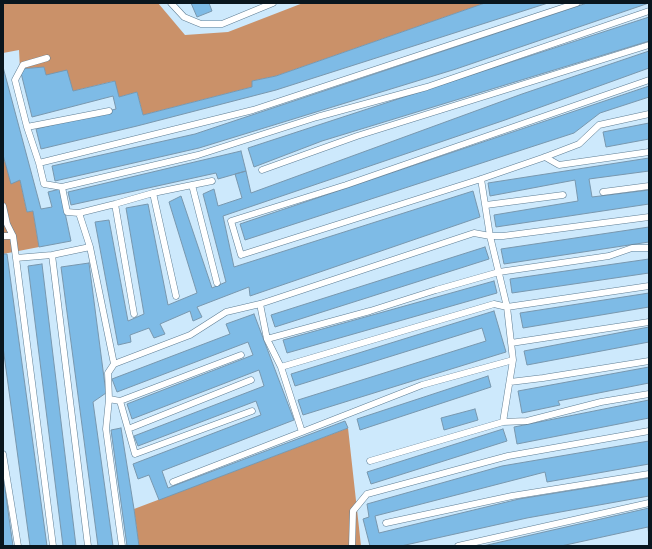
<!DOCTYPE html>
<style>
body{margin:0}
#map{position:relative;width:652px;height:549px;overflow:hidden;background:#cde9fc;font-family:"Alegreya Sans",sans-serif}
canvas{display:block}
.frame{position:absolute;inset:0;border:4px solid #09161e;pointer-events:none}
</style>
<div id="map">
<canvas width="652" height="549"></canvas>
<div class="frame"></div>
</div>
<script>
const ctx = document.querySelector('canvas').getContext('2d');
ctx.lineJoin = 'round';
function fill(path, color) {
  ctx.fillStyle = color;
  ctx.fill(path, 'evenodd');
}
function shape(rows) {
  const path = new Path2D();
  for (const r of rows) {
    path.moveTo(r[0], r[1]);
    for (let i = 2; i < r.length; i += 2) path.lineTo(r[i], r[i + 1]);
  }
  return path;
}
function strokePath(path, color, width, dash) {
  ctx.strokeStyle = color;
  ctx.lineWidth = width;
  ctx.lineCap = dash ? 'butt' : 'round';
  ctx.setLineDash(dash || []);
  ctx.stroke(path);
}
fill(shape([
 [3,3,158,3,185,35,228,32,303,3,485,3,276,76,252,81,252,87,143,115,137,92,119,97,114,81,73,91,46,75,44,67,20,69,19,50,3,53],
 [3,155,11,183,20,180,27,212,33,211,39,247,3,254],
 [348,428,361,546,139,546,134,509]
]), '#ca9169');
const building = shape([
 [191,3,209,3,212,11,197,17,191,3],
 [485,3,548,3,276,90,137,126,41,149,36,129,116,109,113,96,32,117,20,69,44,67,46,75,67,70,73,91,115,81,119,97,137,92,143,115,252,87,252,81,276,76,485,3],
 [587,3,649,3,456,69,199,148,55,181,52,166,195,134,587,3],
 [649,17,649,41,322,141,254,167,248,148,649,17],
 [649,51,649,68,505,120,223,216,234,267,473,191,480,217,250,296,249,287,197,307,202,317,193,321,190,311,160,324,165,334,154,338,149,328,130,335,131,342,118,345,95,222,109,220,128,321,144,314,126,208,148,204,168,305,197,293,169,202,181,196,212,288,226,282,203,194,214,189,218,206,242,198,235,174,246,171,251,193,522,94,649,51],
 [3,67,41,209,52,207,48,192,60,189,71,241,39,247,33,211,27,212,20,180,11,184,3,155,3,67],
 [649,86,649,97,600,113,574,133,245,240,240,224,649,86],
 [649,123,649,139,606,147,603,132,649,123],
 [241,151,246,171,218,179,216,173,71,205,68,192,241,151],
 [649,158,649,171,589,179,592,197,649,190,649,204,496,227,494,215,578,201,575,180,490,196,488,183,649,158],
 [649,227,649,242,504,264,501,249,649,227],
 [485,247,489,259,275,327,271,315,485,247],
 [3,254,7,254,47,546,30,546,3,347,3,254],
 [649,259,649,273,512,293,510,279,649,259],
 [89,263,106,393,93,402,113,546,98,546,61,267,89,263],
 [42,264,76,546,63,546,28,266,42,264],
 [494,281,497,293,287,353,283,340,494,281],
 [649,293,649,307,523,328,520,313,649,293],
 [494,311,506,352,303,415,298,400,486,341,482,328,295,386,291,374,494,311],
 [254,314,294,420,162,471,168,488,345,421,348,428,159,500,149,475,138,479,133,464,261,415,256,401,138,446,134,436,264,386,259,370,132,419,127,404,253,355,248,342,117,392,112,379,230,334,226,324,254,314],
 [649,327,649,342,527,365,524,351,649,327],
 [649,367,649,383,558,401,560,405,522,413,518,391,649,367],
 [488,376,491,387,360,430,357,419,488,376],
 [649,400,649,418,517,444,514,427,649,400],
 [475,409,478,420,444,430,441,418,475,409],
 [121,428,134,509,139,546,127,546,111,430,121,428],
 [503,429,507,441,371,484,367,472,503,429],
 [649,441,649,464,547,482,545,472,375,516,379,533,519,499,649,478,649,496,527,518,401,546,370,546,363,519,369,517,367,504,502,466,649,441],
 [3,475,13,546,3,546,3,475],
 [649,508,649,537,648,527,561,546,483,546,649,508]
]);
fill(building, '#7ebbe6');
strokePath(building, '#7897ae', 1);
const lane = shape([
 [171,3,184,17,196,22,201,24,222,24,273,3],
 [47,58,23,65,15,80,27,127,39,163,253,110,577,3],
 [649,80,346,185,231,221,241,255,481,179,545,157,579,144,599,125,649,114],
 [27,127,109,111],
 [545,157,559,165,649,152],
 [39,163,44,184,62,187,198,155,317,117,427,87,649,11],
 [262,170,357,136,649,45],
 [192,185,212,181],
 [62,187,67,212,79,213],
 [603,192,649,186],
 [153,193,176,296],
 [115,204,134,314],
 [486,205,563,195],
 [3,206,7,224,13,236,16,258,53,546],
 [3,236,13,236],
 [52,255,88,546],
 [16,258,52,255,90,247],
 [217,283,192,185,153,193,115,204,79,213,90,247,114,364,190,335,226,312,260,304,474,233,490,236,481,179],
 [260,304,267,339,281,367,494,304,507,307,649,286],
 [267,339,370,311,436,290,499,272,609,256,632,248,649,248],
 [511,343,649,322],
 [114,364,108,373,109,399,120,401],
 [251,380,128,429,135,454,252,411],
 [510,382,543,378,649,361],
 [109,399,106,429,122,546],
 [503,422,527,421,601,402,649,394],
 [128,429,120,401,241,355],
 [302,432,422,385,513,360,507,307,490,236,503,236,649,217],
 [3,454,18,546],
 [370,461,503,422,513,360],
 [173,482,302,432,281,367],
 [386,523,512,496,649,474],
 [352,546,353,511,367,494,508,456,649,431],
 [458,546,649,503]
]);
strokePath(lane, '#5f7e94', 7);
strokePath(lane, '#fff', 6);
</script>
